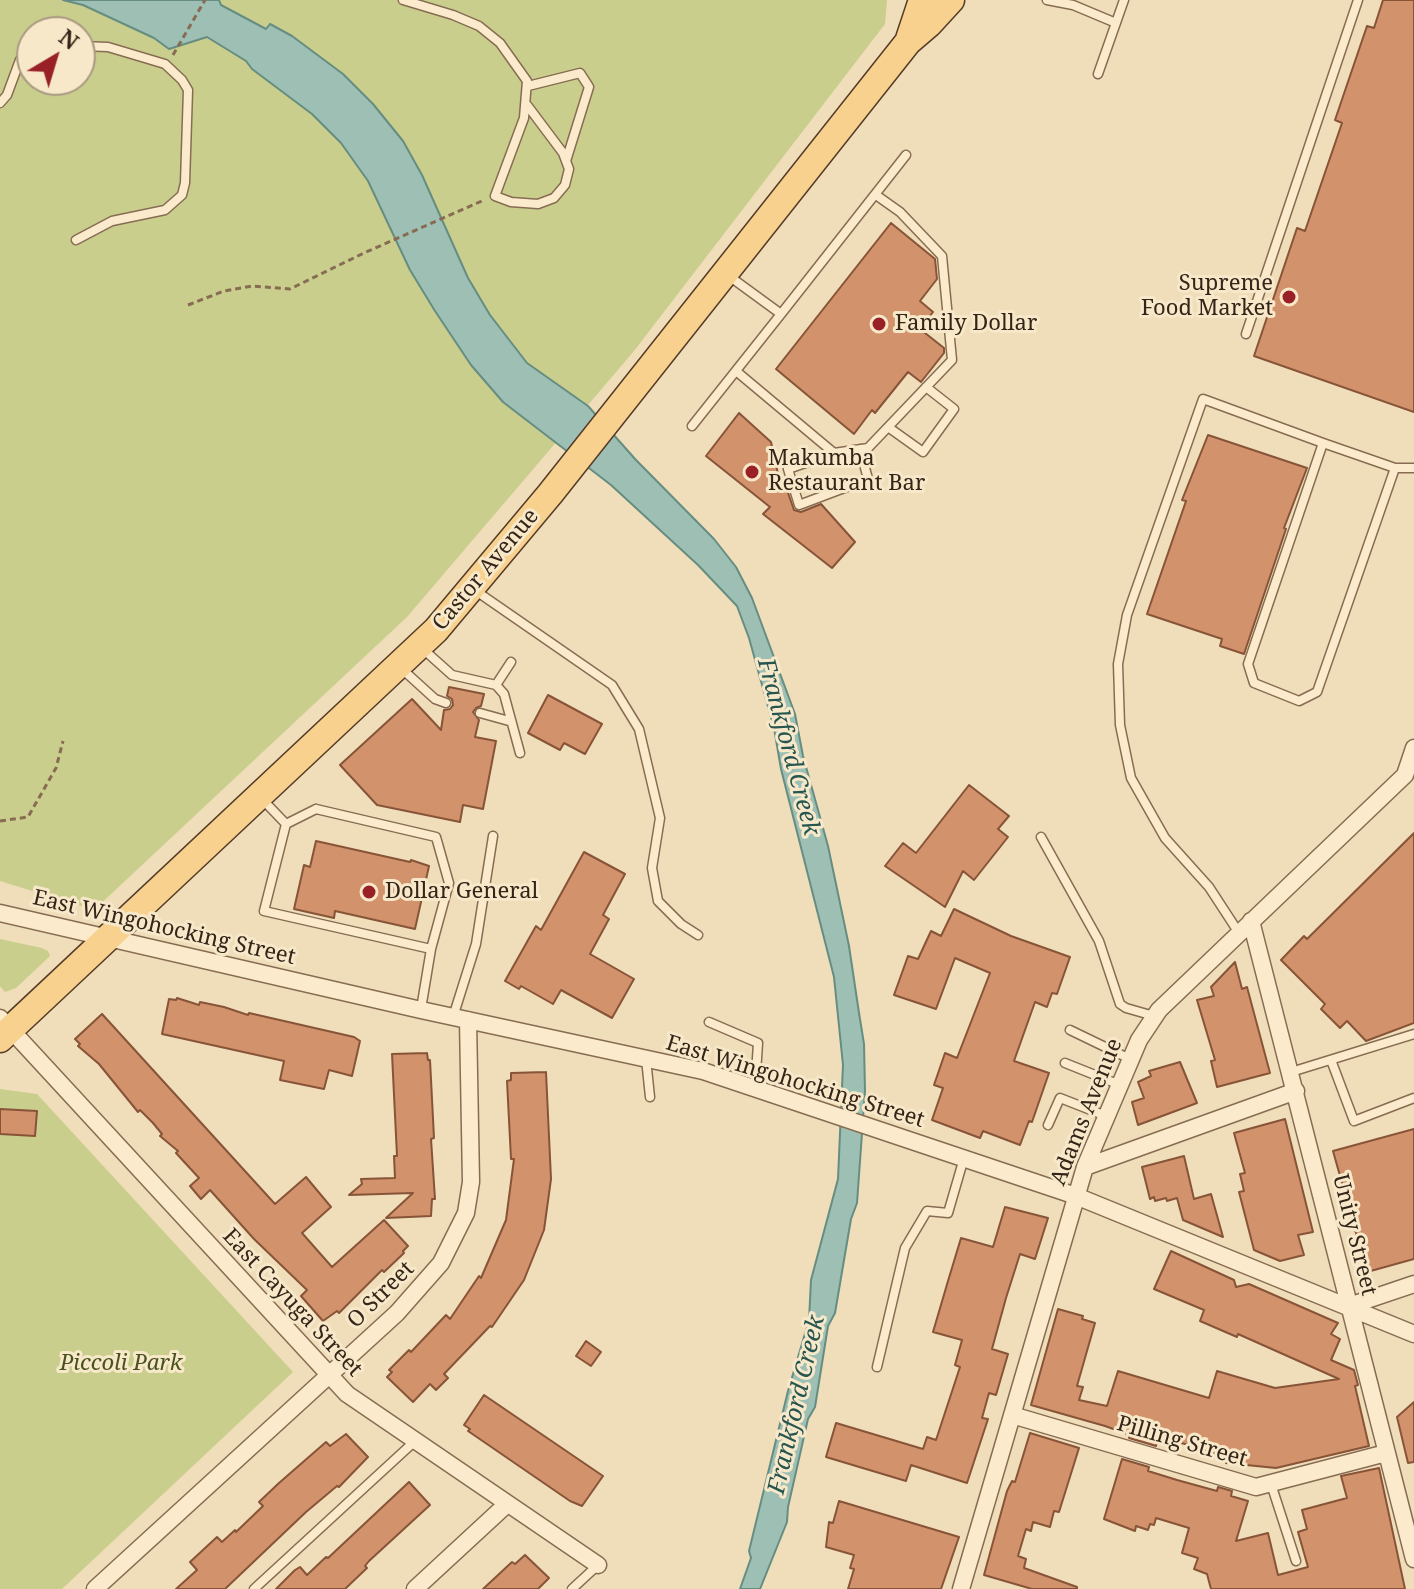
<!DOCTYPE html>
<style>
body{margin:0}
#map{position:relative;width:1414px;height:1589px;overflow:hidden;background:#f0ddb9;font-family:"Noto Serif",serif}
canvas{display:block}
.north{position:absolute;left:16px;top:16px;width:80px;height:80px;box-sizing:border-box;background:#f7e8c9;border:2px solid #a99a83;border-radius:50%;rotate:38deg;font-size:22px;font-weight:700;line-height:32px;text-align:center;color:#352519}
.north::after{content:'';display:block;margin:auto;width:28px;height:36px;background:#992026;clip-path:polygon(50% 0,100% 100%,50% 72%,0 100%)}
</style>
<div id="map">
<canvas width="1414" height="1589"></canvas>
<div class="north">N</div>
</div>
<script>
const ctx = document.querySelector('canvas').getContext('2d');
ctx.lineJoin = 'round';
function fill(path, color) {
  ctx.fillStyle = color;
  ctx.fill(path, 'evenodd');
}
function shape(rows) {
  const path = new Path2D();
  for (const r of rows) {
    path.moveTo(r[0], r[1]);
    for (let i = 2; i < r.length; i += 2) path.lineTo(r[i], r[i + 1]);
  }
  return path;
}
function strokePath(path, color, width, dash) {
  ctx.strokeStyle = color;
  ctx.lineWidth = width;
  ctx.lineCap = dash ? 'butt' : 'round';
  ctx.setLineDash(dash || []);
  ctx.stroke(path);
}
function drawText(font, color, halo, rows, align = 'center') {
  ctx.font = font + ' "Noto Serif",serif';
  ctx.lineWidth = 6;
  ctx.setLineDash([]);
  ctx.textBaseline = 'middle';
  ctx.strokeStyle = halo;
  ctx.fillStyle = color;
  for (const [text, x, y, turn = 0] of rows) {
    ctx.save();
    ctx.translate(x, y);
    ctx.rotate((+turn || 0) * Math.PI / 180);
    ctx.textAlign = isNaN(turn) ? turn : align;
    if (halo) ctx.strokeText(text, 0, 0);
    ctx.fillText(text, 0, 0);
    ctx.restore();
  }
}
fill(shape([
 [0,0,887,0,885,24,634,351,407,617,94,910,0,881],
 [32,32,80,32,80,80,32,80],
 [0,939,42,948,48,951,50,956,16,988,5,992,0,986],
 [0,1089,37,1094,293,1372,62,1589,0,1589]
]), '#c9ce8d');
const water = shape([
 [63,0,219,0,221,5,266,29,270,24,292,36,343,74,373,104,403,141,422,175,468,278,490,315,527,363,588,406,636,460,714,539,736,567,752,598,795,714,803,756,828,846,849,946,859,1013,864,1044,865,1091,857,1203,851,1219,835,1313,828,1326,815,1407,808,1419,788,1507,787,1522,760,1589,740,1589,751,1558,749,1551,788,1391,809,1320,811,1280,838,1179,843,1065,834,977,781,769,774,728,749,638,737,606,698,565,611,485,503,402,471,365,435,311,410,270,368,181,341,143,312,114,252,69,246,61,207,37,169,49,154,38,83,5,63,0]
]);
fill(water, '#9ec0b4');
strokePath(water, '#668d82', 2);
const building = shape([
 [1383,0,1414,0,1414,412,1254,356,1297,228,1305,231,1342,123,1335,120,1367,26,1374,28,1383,0],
 [891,223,935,259,937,279,920,301,933,312,920,329,944,348,944,353,921,382,908,372,875,413,872,410,854,434,776,369,891,223],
 [739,413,771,442,782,492,786,487,794,510,801,512,821,504,855,542,832,568,763,514,770,507,706,456,739,413],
 [1208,435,1307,468,1284,528,1286,529,1244,654,1220,646,1222,639,1147,614,1186,501,1182,500,1208,435],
 [449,687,484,694,481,706,476,708,473,712,479,720,475,737,496,741,483,809,463,805,460,822,377,805,340,765,412,699,441,730,444,710,450,709,453,705,452,699,447,696,449,687],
 [548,695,602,724,585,754,564,743,560,750,528,733,548,695],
 [969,785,1009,816,998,829,1008,837,974,880,963,871,945,907,885,866,903,843,916,853,969,785],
 [1414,833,1414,1023,1366,1041,1347,1021,1340,1028,1321,1009,1325,1004,1281,960,1304,936,1307,939,1414,833],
 [316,841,410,862,411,860,429,866,415,929,335,911,334,918,294,909,304,865,310,867,316,841],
 [584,852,625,874,603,915,609,919,590,954,634,979,612,1018,561,990,553,1004,521,986,519,989,505,981,536,926,541,930,584,852],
 [954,909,1011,936,1070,957,1057,994,1052,993,1047,1007,1035,1002,1014,1061,1049,1073,1032,1122,1029,1121,1020,1145,983,1131,980,1138,932,1120,943,1088,934,1085,945,1053,957,1058,990,973,955,958,936,1009,894,995,908,956,918,959,931,931,941,936,954,909],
 [1235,962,1242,989,1247,987,1270,1073,1217,1087,1211,1061,1215,1060,1197,1000,1214,996,1211,987,1235,962],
 [177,998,199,1005,200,1002,224,1007,248,1015,249,1013,354,1037,360,1041,352,1076,329,1070,324,1089,280,1080,284,1061,162,1034,169,999,176,1000,177,998],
 [102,1014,275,1204,306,1177,331,1207,302,1233,332,1267,384,1220,408,1246,403,1251,404,1253,384,1272,382,1270,339,1313,337,1311,323,1321,301,1296,307,1290,254,1239,210,1190,201,1199,190,1186,199,1178,176,1153,178,1151,160,1136,162,1134,153,1123,140,1110,138,1112,99,1064,78,1046,80,1044,75,1039,102,1014],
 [427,1053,428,1060,430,1060,434,1138,431,1139,435,1199,432,1199,431,1216,386,1218,413,1193,349,1195,362,1184,361,1179,395,1178,394,1156,397,1156,392,1054,427,1053],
 [1180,1062,1197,1103,1138,1125,1132,1102,1144,1098,1138,1082,1151,1076,1149,1071,1180,1062],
 [546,1072,551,1179,544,1230,524,1280,492,1327,490,1326,444,1374,448,1378,436,1390,430,1384,413,1402,387,1377,392,1372,389,1370,409,1350,411,1352,446,1315,450,1319,479,1276,481,1278,506,1220,514,1159,511,1159,507,1081,511,1080,511,1073,546,1072],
 [0,1109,37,1111,35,1136,0,1134,0,1109],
 [1285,1119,1313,1232,1298,1235,1304,1255,1280,1261,1254,1250,1239,1192,1244,1191,1240,1174,1245,1173,1234,1133,1285,1119],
 [1414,1129,1414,1259,1367,1272,1333,1151,1414,1129],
 [1184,1156,1194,1199,1211,1194,1223,1237,1183,1220,1177,1198,1167,1201,1166,1198,1155,1201,1154,1197,1150,1199,1142,1167,1184,1156],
 [1005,1207,1048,1218,1035,1259,1020,1254,1006,1298,992,1349,1008,1354,996,1395,989,1393,982,1418,988,1419,967,1483,911,1465,906,1481,826,1457,836,1423,923,1449,927,1437,936,1440,960,1367,955,1365,962,1340,933,1332,948,1281,961,1238,993,1247,1005,1207],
 [1171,1251,1234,1280,1236,1287,1249,1284,1338,1323,1331,1334,1340,1339,1331,1360,1354,1370,1358,1385,1355,1386,1369,1446,1276,1468,1226,1463,1227,1458,1193,1446,1169,1440,1168,1445,1157,1442,1156,1446,1129,1438,1130,1435,1105,1426,1031,1405,1058,1309,1083,1316,1082,1319,1095,1323,1077,1386,1083,1387,1079,1400,1107,1406,1118,1371,1209,1398,1217,1371,1275,1388,1339,1379,1238,1334,1237,1337,1200,1321,1204,1310,1154,1289,1171,1251],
 [586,1341,601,1352,591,1366,576,1356,586,1341],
 [484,1395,603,1476,582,1506,570,1501,468,1431,470,1429,464,1425,484,1395],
 [1414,1402,1414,1462,1408,1463,1397,1417,1414,1402],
 [1030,1433,1079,1448,1059,1512,1054,1511,1050,1527,1033,1522,1031,1531,1026,1529,1018,1556,1026,1559,1024,1568,1077,1587,1077,1589,1032,1589,984,1575,1007,1491,1012,1481,1015,1482,1030,1433],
 [346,1434,368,1457,339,1487,337,1486,306,1512,225,1589,176,1589,197,1570,190,1562,217,1537,222,1542,235,1530,236,1532,263,1506,259,1502,279,1483,326,1442,330,1446,346,1434],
 [1122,1459,1149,1467,1148,1471,1177,1480,1217,1491,1218,1487,1232,1491,1231,1496,1248,1501,1236,1541,1268,1533,1278,1575,1308,1567,1298,1532,1307,1529,1302,1510,1347,1498,1341,1476,1379,1468,1405,1589,1211,1589,1207,1574,1194,1569,1198,1558,1182,1553,1189,1528,1156,1518,1154,1525,1150,1524,1148,1530,1136,1526,1135,1531,1104,1519,1122,1459],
 [409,1482,430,1505,369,1561,365,1566,367,1568,345,1589,276,1589,295,1570,300,1567,307,1575,326,1557,328,1558,409,1482],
 [839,1501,959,1537,941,1589,848,1589,854,1569,850,1568,854,1555,826,1547,829,1522,833,1523,839,1501],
 [525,1555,549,1578,538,1589,483,1589,512,1562,515,1564,525,1555]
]);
fill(building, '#d1926c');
strokePath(building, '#875438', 2);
const lane = shape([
 [403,0,453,15,479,26,500,43,527,81,524,118,495,196,511,202,538,204,554,198,565,185,569,169,563,153,527,105],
 [1047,0,1073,5,1116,23],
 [1098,74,1124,0],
 [528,86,580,73,589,87,566,161],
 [0,103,7,95,20,60,32,46],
 [76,240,112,221,165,210,182,195,185,183,188,90,182,80,165,64,108,47,80,46],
 [781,314,906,155],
 [1246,334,1358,0],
 [736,371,834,453,868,448,952,360,942,256,900,212,876,195],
 [692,426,781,314,729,276],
 [888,427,923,452,954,409,926,387],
 [834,453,788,469,799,505,868,479,860,449],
 [1395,468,1317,692,1299,701,1254,683,1248,664,1323,443,1395,468,1414,468],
 [476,591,612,685,639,729,660,818,652,868,658,901,681,924,698,935],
 [423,649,452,675,496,685,504,694,520,753],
 [402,669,435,699,446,703],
 [496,685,511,662],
 [480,713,509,721],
 [263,800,286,824],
 [316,809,436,837,449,883,431,949,264,911,286,824,316,809],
 [1041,837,1099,941,1120,1004,1126,1008,1154,1016],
 [1239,933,1209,887,1165,838,1131,778,1120,725,1118,664,1127,615,1203,399,1323,443],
 [421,1009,431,949],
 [453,1017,476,944,493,836],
 [709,1022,758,1043,755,1089],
 [1070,1030,1130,1059],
 [646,1059,650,1097],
 [1331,1060,1354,1121,1414,1098],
 [1065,1063,1120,1085],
 [1291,1072,1414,1034],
 [1048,1125,1060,1098,1106,1116],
 [877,1367,905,1248,927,1211,948,1213,964,1158],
 [1271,1484,1296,1561],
 [254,1589,415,1441],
 [572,1589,598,1565]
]);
const street = shape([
 [0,913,421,1010,703,1071,1076,1196,1414,1334],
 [1251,921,1414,1559],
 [0,1018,347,1394,598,1565],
 [1085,1167,1296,1091],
 [1349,1306,1414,1284],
 [1012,1415,1256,1487,1386,1453],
 [95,1589,397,1313,441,1263,466,1213,471,1182,468,1020],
 [415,1589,507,1504],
 [961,1589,1085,1167,1139,1040,1159,1010,1405,775,1414,748]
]);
const primary = shape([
 [909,39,922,0],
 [0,1039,436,630,550,494,908,42,929,24,951,0]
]);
strokePath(lane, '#876c53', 11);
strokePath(street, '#876c53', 19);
strokePath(primary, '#543b28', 29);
strokePath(shape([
 [173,55,205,0],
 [188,305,224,291,252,286,290,289,364,253,484,200],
 [0,821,28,817,56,768,63,741]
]), '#876c53', 3, [6, 4]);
strokePath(lane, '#fbebcc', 8);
strokePath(street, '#fbebcc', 16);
strokePath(primary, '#f7d18d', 26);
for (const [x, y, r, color] of [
 [1289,297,8,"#992026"],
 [879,324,8,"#992026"],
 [752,472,8,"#992026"],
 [369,892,8,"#992026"]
]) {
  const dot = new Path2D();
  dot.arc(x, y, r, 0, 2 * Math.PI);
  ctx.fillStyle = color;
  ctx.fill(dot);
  strokePath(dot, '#f7e8c9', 3);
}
drawText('22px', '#352519', '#f7e8c9', [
 ["Supreme",1273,284,"right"],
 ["Food Market",1273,309,"right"],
 ["Family Dollar",895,324],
 ["Makumba",768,459],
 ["Restaurant Bar",768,484],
 ["Dollar General",385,892]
], 'left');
drawText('22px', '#352519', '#f7e8c9', [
 ["Castor Avenue",486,570,-50],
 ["East Wingohocking Street",164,928,13],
 ["East Wingohocking Street",795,1082,17],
 ["Adams Avenue",1087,1112,-68],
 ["Unity Street",1354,1235,76],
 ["O Street",381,1295,-45],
 ["East Cayuga Street",292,1303,47],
 ["Pilling Street",1182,1442,16]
]);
drawText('italic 22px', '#48521f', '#f7e8c9', [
 ["Piccoli Park",121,1364]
]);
drawText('italic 24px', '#275651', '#f7e8c9', [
 ["Frankford Creek",788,747,75],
 ["Frankford Creek",797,1405,-77]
]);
</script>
